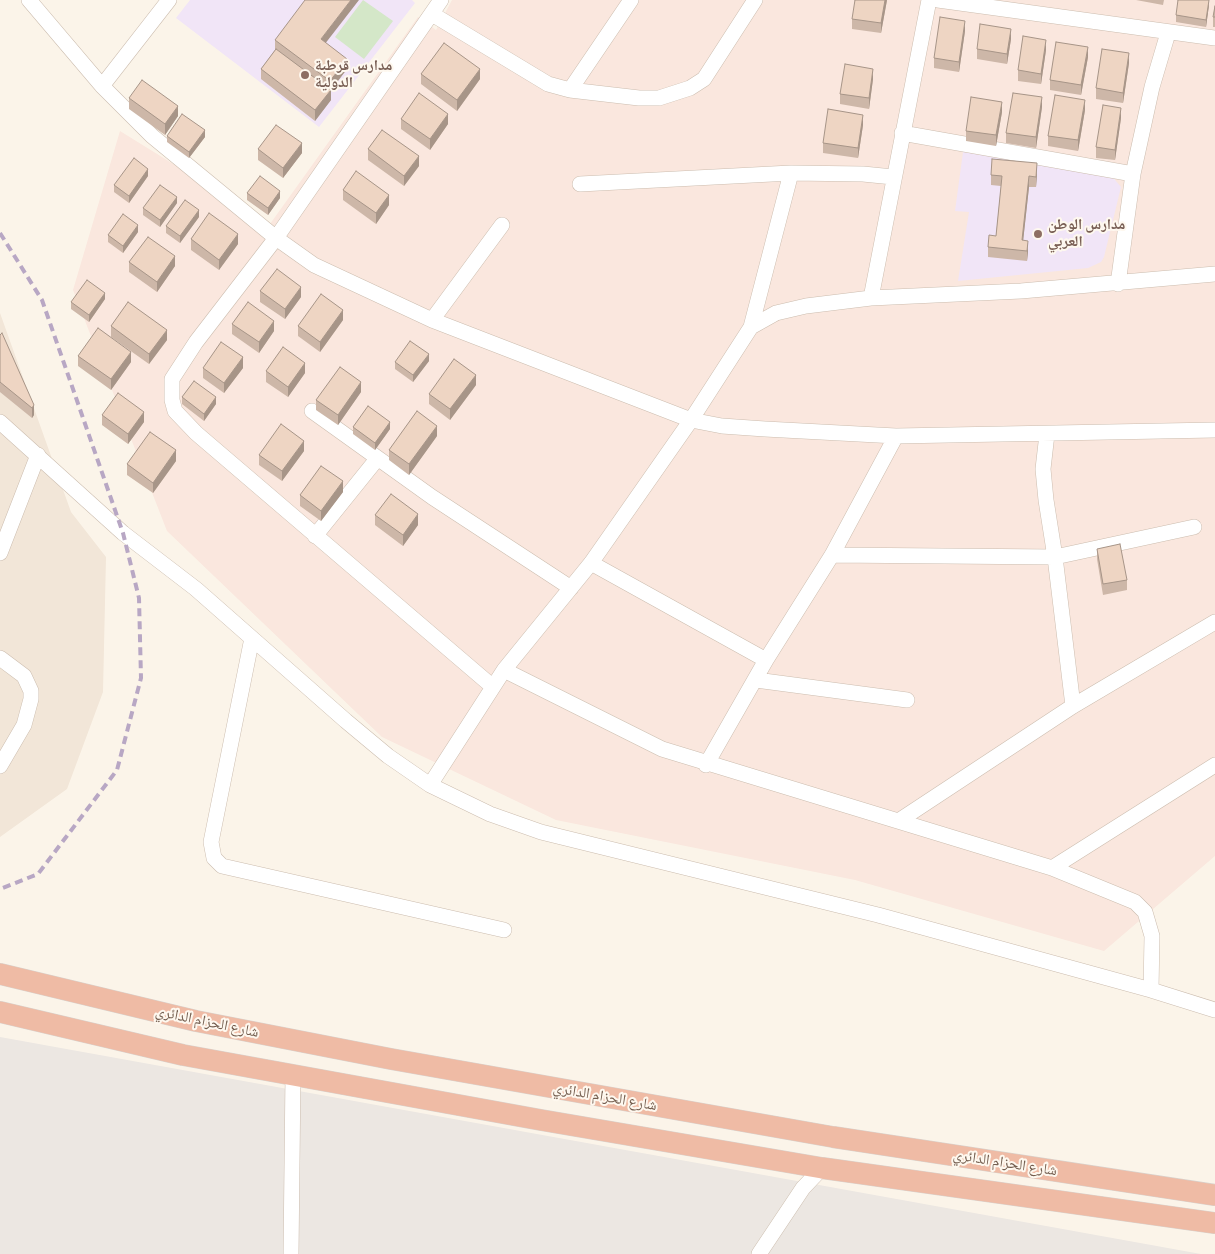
<!DOCTYPE html>
<meta charset="utf-8">
<style>
body{margin:0}
canvas{display:block;background:#fbf4e9}
</style>
<canvas width="1215" height="1254"></canvas>
<script>
const ctx = document.querySelector('canvas').getContext('2d');
ctx.lineJoin = 'round';
function fill(path, color) {
  ctx.fillStyle = color;
  ctx.fill(path, 'evenodd');
}
function shape(rows) {
  const path = new Path2D();
  for (const r of rows) {
    path.moveTo(r[0], r[1]);
    for (let i = 2; i < r.length; i += 2) path.lineTo(r[i], r[i + 1]);
  }
  return path;
}
function strokePath(path, color, width, dash) {
  ctx.strokeStyle = color;
  ctx.lineWidth = width;
  ctx.lineCap = dash ? 'butt' : 'round';
  ctx.setLineDash(dash || []);
  ctx.stroke(path);
}
function drawText(font, color, halo, rows, align = 'center') {
  ctx.font = font + ' Manrope,"Noto Naskh Arabic",sans-serif';
  ctx.lineWidth = 4;
  ctx.setLineDash([]);
  ctx.textBaseline = 'middle';
  ctx.strokeStyle = halo;
  ctx.fillStyle = color;
  for (const [text, x, y, turn = 0] of rows) {
    ctx.save();
    ctx.translate(x, y);
    ctx.rotate((+turn || 0) * Math.PI / 180);
    ctx.textAlign = isNaN(turn) ? turn : align;
    if (halo) ctx.strokeText(text, 0, 0);
    ctx.fillText(text, 0, 0);
    ctx.restore();
  }
}
fill(shape([
 [0,313,71,512,106,557,103,692,67,789,0,837]
]), '#f2e6d8');
fill(shape([
 [452,0,1215,0,1215,856,1104,951,855,880,556,820,382,737,167,531,73,290,120,131,270,224,418,17,436,30]
]), '#fae7de');
fill(shape([
 [0,1037,1201,1254,0,1254]
]), '#ece7e2');
fill(shape([
 [190,0,412,0,415,3,319,127,176,18],
 [963,152,1111,175,1121,187,1104,257,1101,262,1088,268,958,281,969,212,955,211]
]), '#f1e5f7');
fill(shape([
 [363,0,393,21,364,59,335,37]
]), '#d4e7c8');
const minor = shape([
 [29,0,102,86,152,136,276,238,314,265,432,320,691,420,722,426,765,429,896,436,1215,430],
 [441,0,276,238,196,342,172,379,172,400,175,411,196,433,493,687],
 [938,0,1215,38],
 [432,14,548,84,570,90,639,98,659,98,690,88,704,79,755,0],
 [102,86,169,0],
 [570,90,631,0],
 [902,133,1133,174],
 [580,184,791,173,863,174,893,177],
 [1118,284,1133,174,1152,87,1168,33],
 [871,298,929,0],
 [432,320,502,225],
 [751,327,776,313,806,306,871,298,1021,291,1215,274],
 [312,411,432,497,571,588],
 [0,422,123,533,196,589,346,721,388,756,430,785,490,814,541,832,878,915,1151,990,1215,1010],
 [1047,434,1043,469,1046,500,1055,557,1073,706],
 [315,536,377,459],
 [0,553,38,455],
 [832,555,1055,557,1194,527],
 [591,563,766,660],
 [252,638,211,842,214,858,222,866,504,930],
 [0,658,24,676,31,691,31,699,24,725,0,766],
 [504,670,662,749,1052,868,1135,902,1145,912,1152,936,1151,990],
 [756,680,907,700],
 [706,765,766,660,832,555,896,436],
 [430,785,504,670,591,563,691,420,751,327,791,173],
 [900,820,1073,706,1215,622],
 [1052,868,1215,765],
 [291,1254,293,1074],
 [759,1254,803,1188,822,1168]
]);
const highway = shape([
 [0,974,196,1021,391,1059,833,1137,1215,1195],
 [0,1012,183,1055,541,1120,822,1168,1215,1223]
]);
strokePath(minor, '#ccbdaf', 16);
strokePath(highway, '#d8d2cd', 22);
strokePath(minor, '#fff', 15);
strokePath(highway, '#efbba5', 21);
strokePath(shape([
 [0,233,42,300,123,533,139,598,141,678,117,770,38,874,0,889]
]), '#b8a7c4', 4, [8, 5]);
fill(shape([
 [887,0,881,33,852,29,852,19],
 [1136,0,1164,0,1163,5],
 [1209,5,1206,27,1176,22,1176,15],
 [1215,6,1215,27,1213,27,1213,17],
 [965,31,959,72,934,68,934,58],
 [1011,39,1007,64,977,59,977,49],
 [275,40,326,43,347,69,331,90,331,100,315,121,261,79,261,69,275,50],
 [1046,50,1041,84,1018,81,1018,70],
 [1088,57,1081,95,1050,90,1050,80],
 [1129,63,1123,103,1096,99,1096,88],
 [421,74,480,79,457,111,421,84],
 [873,79,869,109,840,104,840,94],
 [129,98,178,116,165,135,129,109],
 [1042,107,1036,148,1006,143,1006,133],
 [1085,110,1078,151,1048,146,1048,136],
 [1002,112,996,146,966,141,966,131],
 [1121,118,1115,160,1096,158,1096,147],
 [401,119,448,124,430,150,401,129],
 [863,125,858,158,823,153,823,143],
 [167,136,205,137,189,158,167,142],
 [258,149,302,153,283,178,258,160],
 [368,149,419,166,404,186,368,160],
 [1037,174,1036,187,1029,187,1023,241,1028,251,1027,261,988,257,988,247,996,236,1001,186,991,185,991,175],
 [148,176,129,203,114,192,114,185],
 [343,190,389,205,376,224,343,200],
 [247,193,280,198,268,215,247,200],
 [177,203,160,227,143,215,143,208],
 [199,217,180,243,166,233,166,226],
 [138,232,123,253,108,242,108,235],
 [191,239,238,244,219,270,191,250],
 [129,262,175,266,157,292,129,272],
 [260,291,301,297,285,319,260,302],
 [105,299,89,322,71,309,71,302],
 [343,320,320,352,298,336,298,326],
 [232,324,274,331,259,353,232,334],
 [111,326,167,340,149,364,111,337],
 [0,335,34,405,34,415,32,418,0,392],
 [78,356,131,362,111,390,78,366],
 [429,361,413,382,395,369,395,362],
 [203,368,243,368,224,393,203,378],
 [266,371,305,373,288,397,266,382],
 [476,385,450,420,429,404,429,394],
 [361,392,338,425,316,410,316,400],
 [182,397,216,404,204,421,182,404],
 [102,415,144,422,128,444,102,425],
 [353,427,390,429,375,450,353,434],
 [437,436,409,475,389,460,389,450],
 [304,451,282,481,259,465,259,455],
 [176,461,153,493,127,475,127,464],
 [343,492,321,521,300,506,300,495],
 [375,515,418,525,403,546,375,525],
 [1097,549,1127,580,1127,590,1103,595,1097,559]
]), '#cdb7a8');
fill(shape([
 [351,0,359,0,321,49,321,39],
 [885,0,887,0,881,33,881,23],
 [1209,0,1209,5,1206,27,1206,20],
 [965,21,965,31,959,72,959,62],
 [1011,29,1011,39,1007,64,1007,54],
 [1046,40,1046,50,1041,84,1041,74],
 [1088,47,1088,57,1081,95,1081,85],
 [1129,53,1129,63,1123,103,1123,93],
 [347,59,347,69,331,90,331,100,315,121,315,110,330,91,330,81],
 [480,69,480,79,457,111,457,100],
 [873,69,873,79,869,109,869,98],
 [1042,97,1042,107,1036,148,1036,137],
 [1085,100,1085,110,1078,151,1078,140],
 [1002,102,1002,112,996,146,996,135],
 [178,106,178,116,165,135,165,124],
 [1121,108,1121,118,1115,160,1115,150],
 [448,114,448,124,430,150,430,139],
 [863,115,863,125,858,158,858,148],
 [205,130,205,137,189,158,189,152],
 [302,143,302,153,283,178,283,168],
 [419,156,419,166,404,186,404,176],
 [1037,163,1037,174,1036,187,1036,177],
 [148,169,148,176,129,203,129,196],
 [1029,176,1029,187,1022,251,1022,240],
 [280,191,280,198,268,215,268,208],
 [389,195,389,205,376,224,376,213],
 [177,197,177,203,160,227,160,220],
 [199,210,199,217,180,243,180,236],
 [138,225,138,232,123,253,123,246],
 [238,234,238,244,219,270,219,260],
 [1028,241,1028,251,1027,261,1027,251],
 [175,256,175,266,157,292,157,282],
 [301,287,301,297,285,319,285,309],
 [105,293,105,299,89,322,89,315],
 [343,310,343,320,320,352,320,342],
 [274,321,274,331,259,353,259,342],
 [167,330,167,340,149,364,149,354],
 [131,352,131,362,111,390,111,379],
 [429,354,429,361,413,382,413,375],
 [243,357,243,368,224,393,224,383],
 [305,363,305,373,288,397,288,387],
 [476,375,476,385,450,420,450,409],
 [361,382,361,392,338,425,338,415],
 [216,397,216,404,204,421,204,414],
 [34,405,34,415,32,418,32,408],
 [144,412,144,422,128,444,128,434],
 [390,422,390,429,375,450,375,443],
 [437,426,437,436,409,475,409,464],
 [304,441,304,451,282,481,282,471],
 [176,450,176,461,153,493,153,483],
 [343,481,343,492,321,521,321,511],
 [418,514,418,525,403,546,403,535]
]), '#a79588');
const building = shape([
 [305,0,351,0,321,39,347,59,330,81,275,40,305,0],
 [855,0,885,0,881,23,852,19,855,0],
 [1178,0,1209,0,1206,20,1176,15,1178,0],
 [1215,6,1215,17,1213,17,1215,6],
 [940,17,965,21,959,62,934,58,940,17],
 [980,24,1011,29,1007,54,977,49,980,24],
 [1023,36,1046,40,1041,74,1018,70,1023,36],
 [1056,42,1088,47,1081,85,1050,80,1056,42],
 [444,43,480,69,457,100,421,74,444,43],
 [276,49,331,90,315,110,261,69,276,49],
 [1102,49,1129,53,1123,93,1096,88,1102,49],
 [845,64,873,69,869,98,840,94,845,64],
 [142,80,178,106,165,124,129,98,142,80],
 [419,93,448,114,430,139,401,119,419,93],
 [1013,93,1042,97,1036,137,1006,133,1013,93],
 [1055,95,1085,100,1078,140,1048,136,1055,95],
 [971,97,1002,102,996,135,966,131,971,97],
 [1103,105,1121,108,1115,150,1096,147,1103,105],
 [828,109,863,115,858,148,823,143,828,109],
 [182,114,205,130,189,152,167,136,182,114],
 [276,125,302,143,283,168,258,149,276,125],
 [382,130,419,156,404,176,368,149,382,130],
 [134,158,148,169,129,196,114,185,134,158],
 [992,159,1037,163,1036,177,1029,176,1022,240,1028,241,1027,251,988,247,989,235,996,236,1002,176,991,175,992,159],
 [356,171,389,195,376,213,343,190,356,171],
 [260,176,280,191,268,208,247,193,260,176],
 [160,185,177,197,160,220,143,208,160,185],
 [185,200,199,210,180,236,166,226,185,200],
 [209,213,238,234,219,260,191,239,209,213],
 [123,214,138,225,123,246,108,235,123,214],
 [148,237,175,256,157,282,129,262,148,237],
 [277,269,301,287,285,309,260,291,277,269],
 [87,280,105,293,89,315,71,302,87,280],
 [321,294,343,310,320,342,298,326,321,294],
 [128,302,167,330,149,354,111,326,128,302],
 [248,302,274,321,259,342,232,324,248,302],
 [98,328,131,352,111,379,78,356,98,328],
 [2,333,34,405,32,408,0,382,0,335,2,333],
 [410,341,429,354,413,375,395,362,410,341],
 [221,342,243,357,224,383,203,368,221,342],
 [283,347,305,363,288,387,266,371,283,347],
 [454,359,476,375,450,409,429,394,454,359],
 [340,367,361,382,338,415,316,400,340,367],
 [194,381,216,397,204,414,182,397,194,381],
 [118,393,144,412,128,434,102,415,118,393],
 [368,406,390,422,375,443,353,427,368,406],
 [417,411,437,426,409,464,389,450,417,411],
 [281,424,304,441,282,471,259,455,281,424],
 [150,432,176,450,153,483,127,464,150,432],
 [321,466,343,481,321,511,300,495,321,466],
 [391,494,418,514,403,535,375,515,391,494],
 [1120,544,1127,580,1103,584,1097,549,1120,544]
]);
fill(building, '#eed5c3');
strokePath(building, '#a79588', 1);
for (const [x, y, r, color] of [
 [305,75,5,"#8d6e63"],
 [1038,234,5,"#8d6e63"]
]) {
  const dot = new Path2D();
  dot.arc(x, y, r, 0, 2 * Math.PI);
  ctx.fillStyle = color;
  ctx.fill(dot);
  strokePath(dot, '#fef8ef', 2);
}
drawText('bold 15px', '#785e54', '#fef8ef', [
 ["مدارس قرطبة",315,66],
 ["الدولية",315,83],
 ["مدارس الوطن",1048,225],
 ["العربي",1048,242]
], 'left');
drawText('15px', '#735d4e', '#fef8ef', [
 ["شارع الحزام الدائري",207,1022,12],
 ["شارع الحزام الدائري",605,1097,10],
 ["شارع الحزام الدائري",1005,1163,9]
]);
</script>
